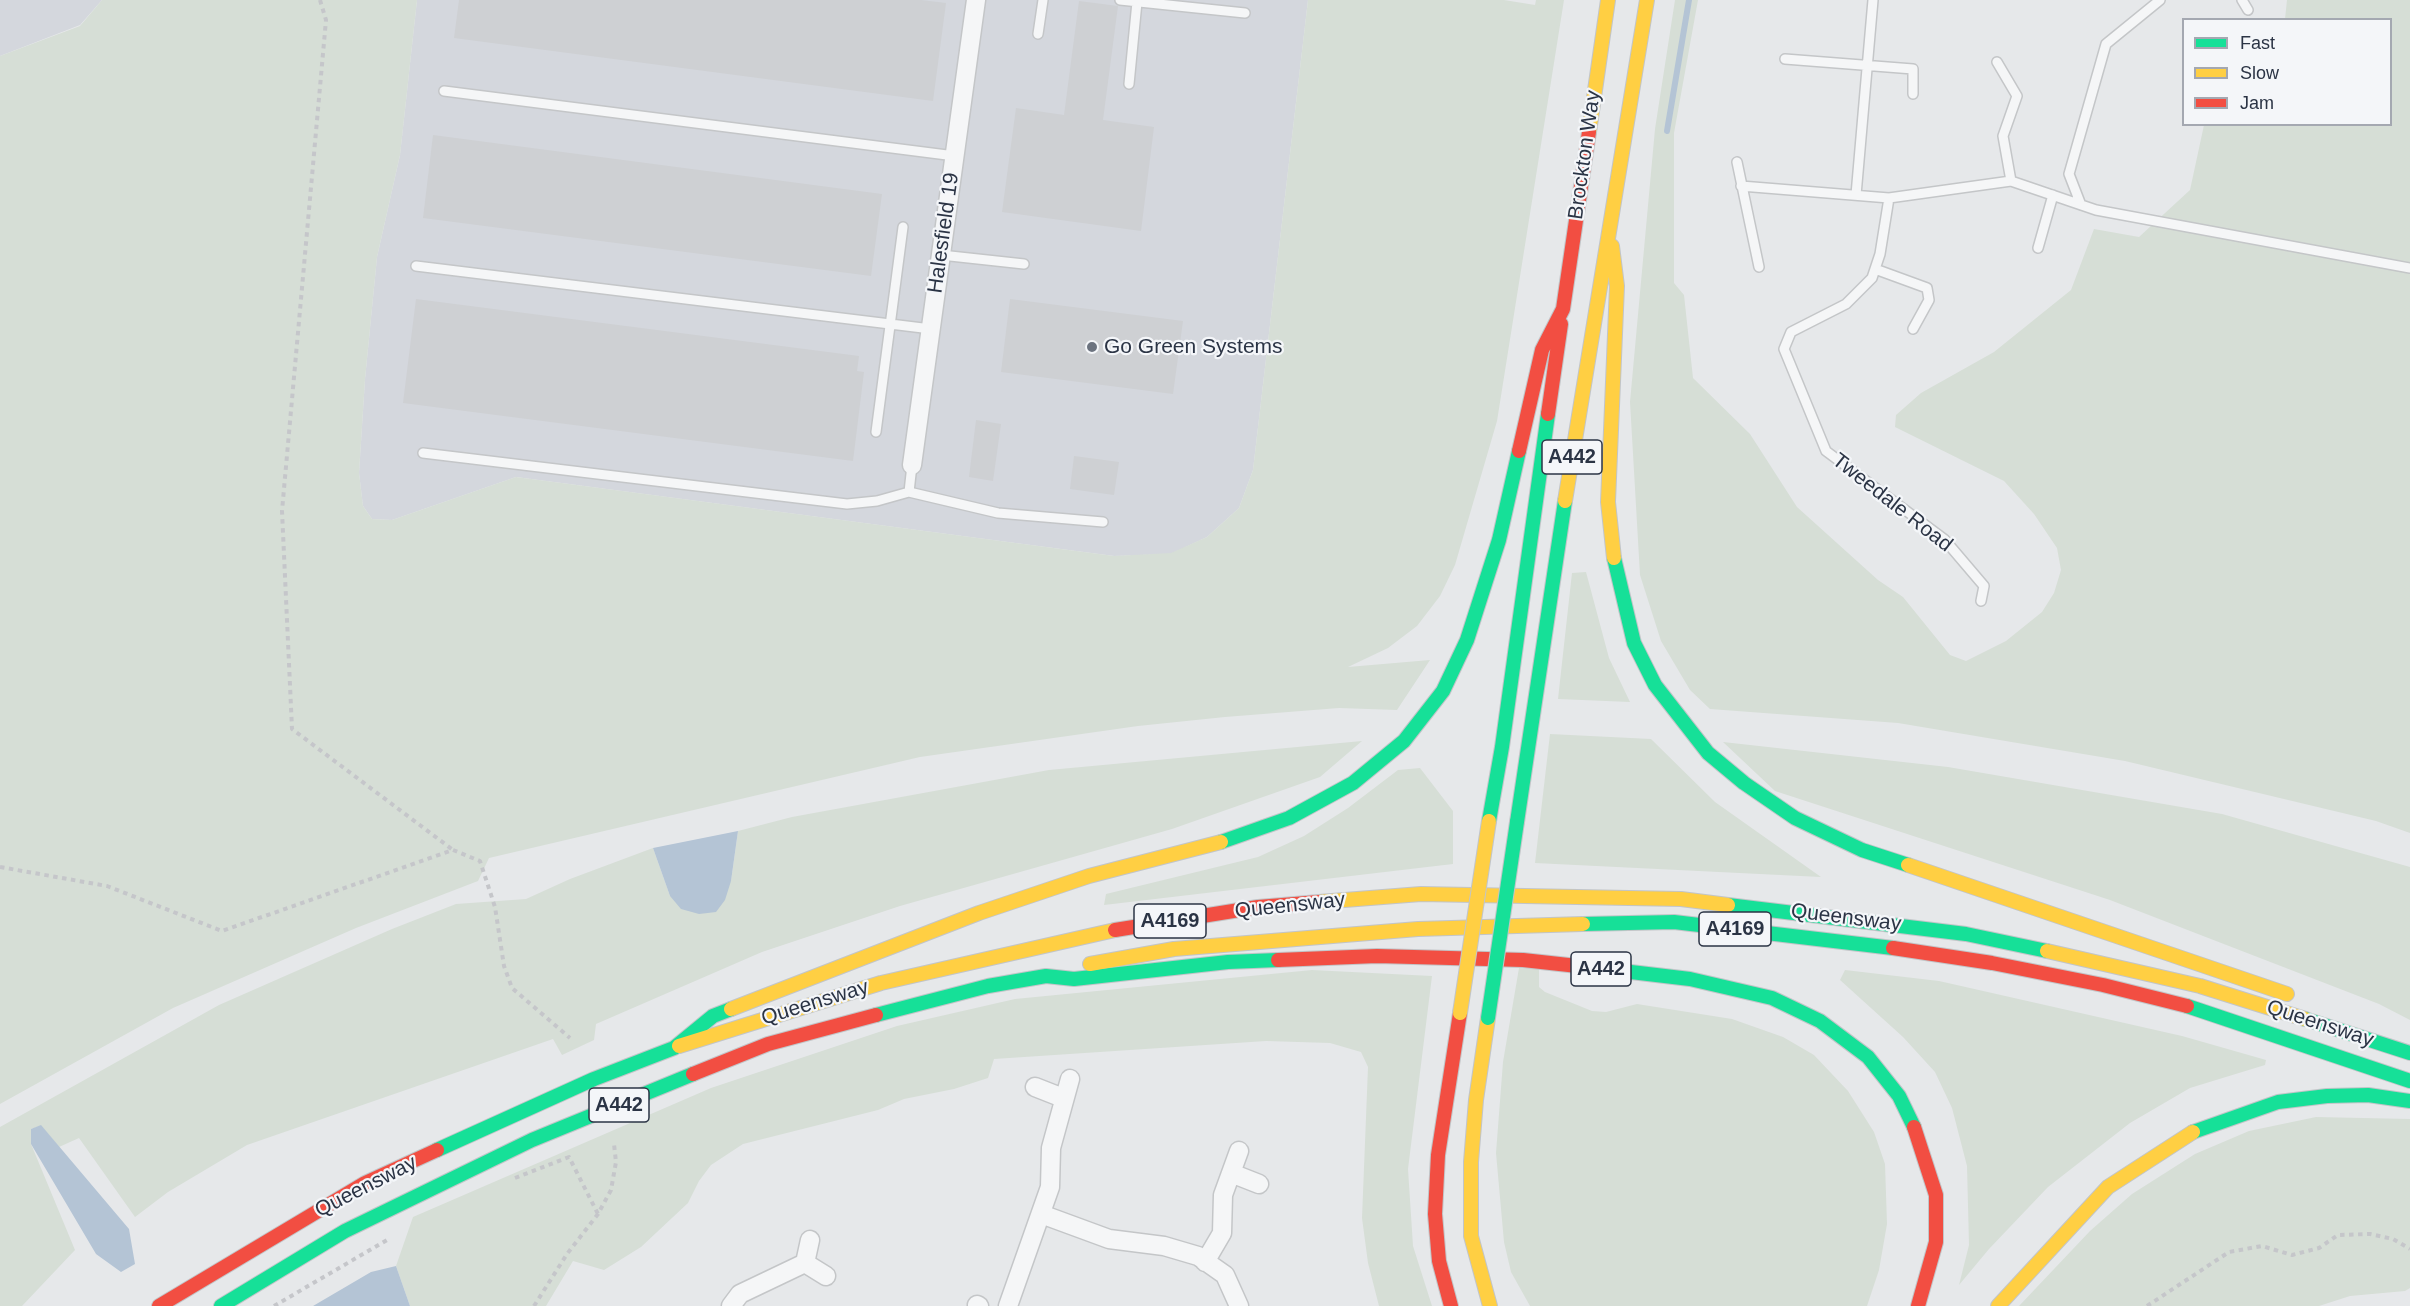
<!DOCTYPE html>
<style>
body{margin:0}
#map{position:relative;width:2410px;height:1306px;overflow:hidden;background:#e6e8ea;font-family:Helvetica,sans-serif}
canvas{display:block}
.legend{position:absolute;left:2182px;top:18px;width:210px;height:108px;box-sizing:border-box;background:#f4f6f9;border:2px solid #a4a8b1;margin:0;padding:8px 10px;list-style:none;font-size:18px;color:#2b3445}
.legend li{display:flex;align-items:center;gap:12px;height:30px}
.legend b{width:30px;border:2px solid #a4a8b1}
</style>
<div id="map">
<canvas width="2410" height="1306"></canvas>
<ul class="legend">
<li><b style="height:8px;background:#16e098"></b>Fast</li>
<li><b style="height:8px;background:#ffcf43"></b>Slow</li>
<li><b style="height:8px;background:#f24e42"></b>Jam</li>
</ul>
</div>
<script>
const ctx = document.querySelector('canvas').getContext('2d');
ctx.lineJoin = 'round';
function fill(path, color) {
  ctx.fillStyle = color;
  ctx.fill(path, 'evenodd');
}
function shape(rows) {
  const path = new Path2D();
  for (const r of rows) {
    path.moveTo(r[0], r[1]);
    for (let i = 2; i < r.length; i += 2) path.lineTo(r[i], r[i + 1]);
  }
  return path;
}
function strokePath(path, color, width, dash) {
  ctx.strokeStyle = color;
  ctx.lineWidth = width;
  ctx.lineCap = dash ? 'butt' : 'round';
  ctx.setLineDash(dash || []);
  ctx.stroke(path);
}
function drawText(font, color, halo, rows, align = 'center') {
  ctx.font = font + ' Helvetica,sans-serif';
  ctx.lineWidth = 4.5;
  ctx.setLineDash([]);
  ctx.textBaseline = 'middle';
  ctx.strokeStyle = halo;
  ctx.fillStyle = color;
  for (const [text, x, y, turn = 0] of rows) {
    ctx.save();
    ctx.translate(x, y);
    ctx.rotate((+turn || 0) * Math.PI / 180);
    ctx.textAlign = isNaN(turn) ? turn : align;
    if (halo) ctx.strokeText(text, 0, 0);
    ctx.fillText(text, 0, 0);
    ctx.restore();
  }
}
fill(shape([
 [0,0,102,0,80,25,0,56],
 [417,0,1308,0,1253,470,1239,508,1207,537,1171,554,1114,556,516,477,392,520,372,519,363,506,359,473,365,379,377,257,400,155]
]), '#d4d7dd');
fill(shape([
 [102,0,417,0,400,155,377,257,365,379,359,473,363,506,372,519,392,520,516,477,1114,556,1171,553,1207,537,1239,508,1253,470,1308,0,1504,0,1535,5,1536,0,1564,0,1497,421,1455,565,1440,596,1417,626,1388,648,1348,667,1430,660,1397,710,1339,708,1225,717,1138,726,920,757,489,858,478,881,356,928,173,1008,0,1104,0,56,80,26],
 [1675,0,1698,0,1674,133,1674,283,1684,295,1693,378,1750,434,1797,507,1878,580,1903,597,1950,655,1966,661,2006,641,2042,612,2054,593,2061,570,2057,548,2034,514,2004,481,1895,427,1896,415,1921,393,1994,352,2071,290,2094,229,2139,237,2190,190,2204,125,2390,124,2390,20,2285,19,2287,0,2410,0,2410,833,2376,821,2125,761,1898,723,1710,709,1690,690,1661,641,1640,575,1630,402,1655,129],
 [1586,572,1609,658,1630,702,1558,699,1572,573],
 [1550,734,1651,739,1715,802,1821,877,1535,863],
 [1362,741,1320,777,1172,829,900,906,762,952,596,1024,594,1040,562,1055,553,1039,247,1145,168,1192,135,1217,79,1138,59,1147,41,1126,31,1129,31,1144,75,1250,22,1306,0,1306,0,1127,219,1005,392,929,456,904,526,899,570,879,653,848,670,896,731,881,738,831,792,817,1049,770],
 [1723,742,1948,767,2222,814,2410,867,2410,1020,2379,1004,2110,900,1775,791],
 [1420,768,1453,811,1453,864,1104,905,1106,894,1258,857,1304,836,1348,808,1398,770],
 [1519,968,1539,969,1539,987,1545,992,1592,1011,1606,1012,1637,1004,1732,1019,1783,1037,1814,1055,1848,1091,1874,1132,1885,1164,1887,1224,1879,1270,1867,1306,1530,1306,1511,1272,1504,1242,1496,1153,1503,1062],
 [1312,970,1432,976,1408,1169,1413,1246,1432,1306,1379,1306,1368,1263,1362,1218,1368,1067,1361,1052,1330,1043,1266,1041,994,1059,988,1078,954,1089,904,1099,878,1110,743,1144,711,1165,699,1181,688,1203,641,1247,604,1270,573,1261,546,1306,410,1306,396,1266,413,1217,711,1088,897,1026,1015,999],
 [1845,970,1939,981,2182,1036,2266,1060,2265,1065,2190,1088,2130,1123,2048,1187,1989,1249,1959,1285,1969,1245,1967,1166,1952,1108,1935,1072,1903,1037,1840,980],
 [2316,1117,2410,1119,2410,1288,2405,1291,2350,1296,2319,1306,2019,1306,2090,1231,2132,1194,2195,1154,2249,1131]
]), '#d6ded6');
fill(shape([
 [738,831,731,881,725,900,716,912,699,914,681,909,670,896,653,848],
 [41,1125,129,1229,135,1264,121,1272,96,1254,31,1144,31,1129],
 [396,1266,410,1306,313,1306,371,1272]
]), '#b4c4d5');
strokePath(shape([
 [1667,131,1689,0]
]), '#b4c4d5', 6);
fill(shape([
 [459,0,921,0,946,3,933,101,454,38],
 [1079,1,1118,6,1103,120,1154,127,1141,231,1002,212,1016,108,1064,115],
 [433,135,882,194,871,276,423,218],
 [416,299,859,356,857,371,864,372,853,461,403,403],
 [1010,299,1183,321,1173,394,1001,372],
 [976,420,1001,424,993,481,969,477],
 [1074,456,1119,462,1114,495,1070,489]
]), '#ced0d3');
const lane = shape([
 [1120,0,1245,13],
 [2242,0,2248,10],
 [1038,34,1043,0],
 [1785,59,1913,69,1913,94],
 [1997,62,2017,96,2003,136,2011,181],
 [1129,84,1137,2],
 [444,91,955,156],
 [1737,162,1759,267],
 [1741,186,1889,198,2011,181,2096,210,2410,268],
 [1856,195,1873,0],
 [1889,198,1880,254,1872,278,1846,304,1791,332,1784,349,1826,451,1944,539,1984,586,1981,601],
 [2081,205,2069,174,2106,44,2160,0],
 [2038,248,2053,195],
 [941,255,1024,264],
 [416,266,931,329],
 [1875,269,1927,288,1929,300,1913,329],
 [876,432,903,227],
 [423,453,847,504,877,501,909,492,912,465],
 [909,492,998,513,1103,522]
]);
const street = shape([
 [912,465,976,0],
 [1035,1087,1063,1098],
 [1231,1173,1259,1184],
 [1041,1214,1109,1239,1164,1246,1198,1256,1225,1275,1239,1306],
 [1205,1262,1222,1233,1223,1195,1239,1151],
 [805,1263,810,1240],
 [977,1305,979,1306],
 [731,1306,740,1294,805,1263,826,1276],
 [1008,1306,1050,1187,1051,1148,1070,1079]
]);
const fast = shape([
 [1614,558,1634,643,1655,685,1708,753,1744,783,1795,818,1862,850,1908,865],
 [1489,821,1502,747,1548,414],
 [1517,822,1565,501],
 [1221,842,1289,818,1353,783,1404,741,1443,691,1467,640,1499,540,1519,451],
 [1728,905,1966,934,2047,951],
 [1583,924,1674,922,1893,948],
 [1614,970,1690,979,1772,998,1820,1021,1868,1057,1899,1096,1914,1127],
 [2187,1006,2410,1081],
 [876,1015,988,986,1046,976,1074,979,1228,962,1278,960],
 [2305,1019,2410,1053],
 [2193,1132,2278,1102,2327,1096,2368,1095,2410,1101],
 [437,1150,594,1079,674,1048,713,1016,731,1009],
 [221,1306,345,1231,532,1140,693,1074]
]);
const slow = shape([
 [1589,132,1608,0],
 [1612,246,1617,286,1608,502,1614,558],
 [1565,501,1647,0],
 [1908,865,2287,994],
 [1319,902,1421,894,1681,899,1728,905],
 [2047,951,2200,986,2305,1019],
 [1090,964,1174,949,1418,929,1583,924],
 [731,1009,979,913,1089,876,1221,842],
 [1488,1018,1476,1100,1471,1162,1471,1236,1490,1306],
 [679,1046,881,983,1115,930],
 [1998,1306,2108,1187,2193,1132]
]);
const jam = shape([
 [1548,414,1561,324],
 [1519,451,1542,350,1563,309,1589,132],
 [1115,930,1258,907,1319,902],
 [1893,948,1992,963,2103,985,2187,1006],
 [1278,960,1377,956,1523,960,1614,970],
 [693,1074,768,1044,876,1015],
 [1914,1127,1936,1195,1936,1242,1918,1306],
 [159,1306,365,1183,437,1150],
 [1451,1306,1439,1261,1435,1214,1438,1155,1460,1013]
]);
strokePath(lane, '#c4c6c8', 12);
strokePath(street, '#c4c6c8', 21);
strokePath(fast, '#c2c5c8', 16);
strokePath(slow, '#c2c5c8', 16);
strokePath(jam, '#c2c5c8', 16);
strokePath(shape([
 [320,0,326,20,282,511,292,729,453,850],
 [0,867,107,886,222,931,453,850,480,861,495,907,504,966,512,988,570,1038],
 [515,1178,569,1157,598,1214],
 [274,1306,387,1240],
 [534,1306,567,1254,598,1214,611,1190,616,1162,614,1144],
 [2147,1306,2229,1252,2262,1246,2292,1255,2319,1248,2338,1235,2370,1234,2393,1239,2410,1249]
]), '#c5c6ca', 4, [4.5, 4.5]);
strokePath(lane, '#f5f6f7', 9);
strokePath(street, '#f5f6f7', 18);
strokePath(fast, '#16e098', 14);
strokePath(slow, '#ffcf43', 14);
strokePath(jam, '#f24e42', 14);
const fastBridge = shape([
 [1488,1018,1517,822]
]);
const slowBridge = shape([
 [1460,1013,1489,821]
]);
strokePath(fastBridge, '#c2c5c8', 16, []);
strokePath(slowBridge, '#c2c5c8', 16, []);
strokePath(fastBridge, '#16e098', 14);
strokePath(slowBridge, '#ffcf43', 14);
for (const [x, y, r, color] of [
 [1092,347,6,"#6c737f"]
]) {
  const dot = new Path2D();
  dot.arc(x, y, r, 0, 2 * Math.PI);
  ctx.fillStyle = color;
  ctx.fill(dot);
  strokePath(dot, '#f4f6f9', 2);
}
for (const [x, y, w] of [
 [1572,457,60],
 [1170,921,72],
 [1735,929,72],
 [1601,969,60],
 [619,1105,60]
]) {
  const box = new Path2D();
  box.roundRect(x - w / 2, y - 17, w, 34, 4.5);
  ctx.fillStyle = '#f4f6f9';
  ctx.fill(box);
  strokePath(box, '#2b3445', 1.5);
}
drawText('bold 20px', '#2b3445', null, [
 ["A442",1572,457],
 ["A4169",1170,921],
 ["A4169",1735,929],
 ["A442",1601,969],
 ["A442",619,1105]
]);
drawText('21px', '#2b3445', '#f4f6f9', [
 ["Brockton Way",1585,155,-82],
 ["Halesfield 19",944,233,-82],
 ["Tweedale Road",1892,503,38],
 ["Queensway",1290,906,-6],
 ["Queensway",1846,918,7],
 ["Queensway",815,1003,-17],
 ["Queensway",2320,1024,18],
 ["Queensway",366,1187,-27]
]);
drawText('21px', '#2b3445', '#f4f6f9', [
 ["Go Green Systems",1104,347]
], 'left');
</script>
